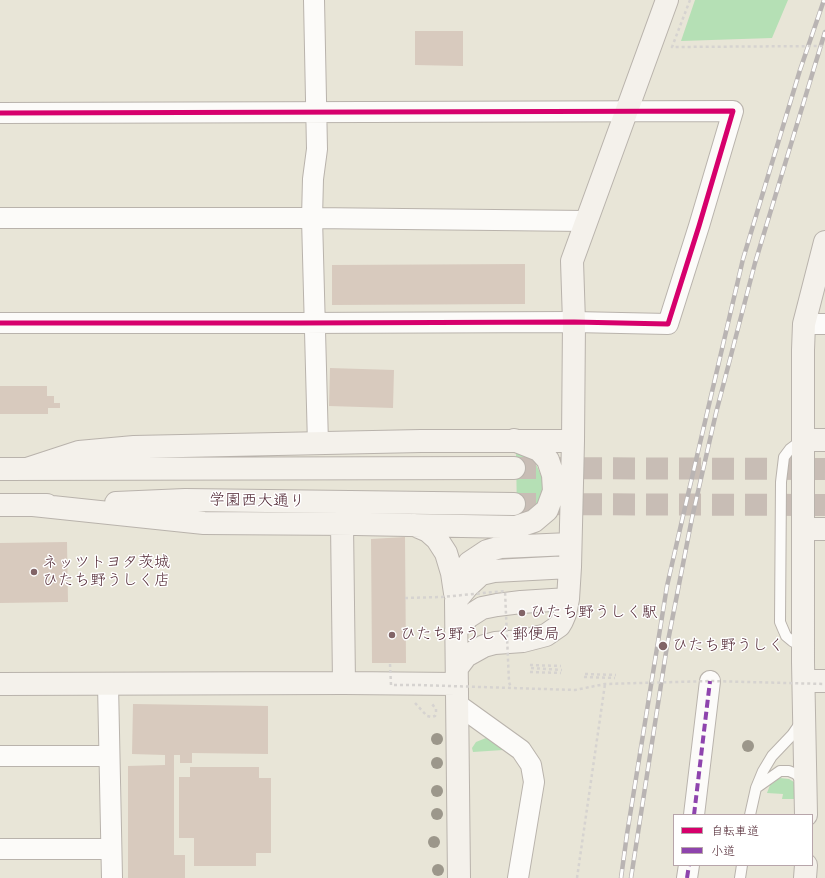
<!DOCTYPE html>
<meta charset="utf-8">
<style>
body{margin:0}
#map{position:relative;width:825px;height:878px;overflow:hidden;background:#e8e5d7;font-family:Caveat,"Klee One",sans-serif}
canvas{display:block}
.legend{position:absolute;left:673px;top:814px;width:140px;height:52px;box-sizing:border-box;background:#fff;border:1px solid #b7a5aa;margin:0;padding:5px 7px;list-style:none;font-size:12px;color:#4a1f2b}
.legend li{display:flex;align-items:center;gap:8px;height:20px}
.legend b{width:20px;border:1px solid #b7a5aa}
</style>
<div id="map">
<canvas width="825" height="878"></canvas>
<ul class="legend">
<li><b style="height:5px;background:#d6006c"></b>自転車道</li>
<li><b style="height:5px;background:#8e44ad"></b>小道</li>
</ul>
</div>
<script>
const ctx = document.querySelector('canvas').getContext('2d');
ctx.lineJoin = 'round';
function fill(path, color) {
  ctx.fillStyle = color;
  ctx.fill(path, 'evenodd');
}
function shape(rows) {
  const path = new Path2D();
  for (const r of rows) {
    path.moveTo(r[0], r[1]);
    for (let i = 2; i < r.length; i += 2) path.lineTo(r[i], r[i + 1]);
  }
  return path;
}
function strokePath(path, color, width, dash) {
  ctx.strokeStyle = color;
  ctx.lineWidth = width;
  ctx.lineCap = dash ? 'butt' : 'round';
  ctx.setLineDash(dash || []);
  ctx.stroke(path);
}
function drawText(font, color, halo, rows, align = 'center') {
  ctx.font = font + ' Caveat,"Klee One",sans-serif';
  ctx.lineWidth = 3;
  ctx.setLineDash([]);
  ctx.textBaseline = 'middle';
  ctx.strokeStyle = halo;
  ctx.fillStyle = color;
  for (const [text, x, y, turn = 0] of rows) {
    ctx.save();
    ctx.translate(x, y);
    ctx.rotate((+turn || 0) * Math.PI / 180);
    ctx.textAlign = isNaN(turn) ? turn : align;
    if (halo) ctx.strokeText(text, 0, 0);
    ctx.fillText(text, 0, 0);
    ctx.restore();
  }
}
fill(shape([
 [695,0,788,0,772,38,681,41],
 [516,450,527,455,535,462,543,480,543,490,541,498,533,509,517,518],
 [486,738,493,739,503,746,503,750,473,752,472,748,476,742],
 [780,778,789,779,794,782,796,788,795,799,782,799,783,794,767,793,770,785]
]), '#b5e0b5');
fill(shape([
 [415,31,463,31,463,66,415,65],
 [525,264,525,304,332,305,332,265],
 [330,368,394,370,393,408,329,406],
 [0,386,47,386,47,396,54,396,54,403,60,403,60,408,48,408,48,414,0,414],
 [405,537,406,663,372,663,371,539],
 [67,542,68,602,0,603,0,543],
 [133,704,268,706,268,754,192,753,192,763,180,763,180,755,174,755,174,855,185,855,185,878,128,878,128,766,165,765,165,755,132,754],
 [190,767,259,767,259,778,271,778,271,853,256,853,256,866,194,866,194,838,179,838,179,777,190,777]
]), '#d8cabe');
strokePath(shape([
 [514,468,825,469],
 [514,504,825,505]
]), '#c8bdb5', 22, [22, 11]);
const lane = shape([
 [802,440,790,449,784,457,781,482,780,622,786,636,792,641,803,647],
 [756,788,780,771,789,771,796,774,804,783],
 [750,815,756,788,763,771,772,756,792,735,801,722],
 [740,878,742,865]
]);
const street = shape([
 [314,0,317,149,313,179,312,218,318,444],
 [0,113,733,111,699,226,668,324,574,322,299,323,0,323],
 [0,218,312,218,586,221],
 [804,324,825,324],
 [108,684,112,878],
 [457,704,521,750,531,765,534,782,518,878],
 [0,756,109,756],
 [694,815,710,681],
 [0,849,111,849],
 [687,878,689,865]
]);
const secondary = shape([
 [803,440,825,440],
 [0,469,514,468],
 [27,469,79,452,134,447,421,441,573,441],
 [116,503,185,500,514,504],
 [0,505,47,505],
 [33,505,204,523,355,524,516,527,534,521,547,510,554,491,553,475,548,460,539,450,514,440],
 [342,524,344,683],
 [414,525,428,531,437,539,446,553,452,573,455,593],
 [803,529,825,529],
 [458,598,467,587,481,574,494,571,570,567],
 [456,630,468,617,482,608,497,605,521,602,568,599],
 [457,668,466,656,484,646,495,643,523,641,546,635,559,626,562,621,565,614,568,599,570,567,573,441,574,322,572,261,667,0],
 [805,681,825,681],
 [0,684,344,683,457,684],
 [806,815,803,662,803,350,804,324,825,242],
 [459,878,456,601,461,576,469,563,487,551,501,547,570,544],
 [805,878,806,865]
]);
strokePath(lane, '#b9b3ac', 12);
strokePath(street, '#b9b3ac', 22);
strokePath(secondary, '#b9b3ac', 24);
strokePath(shape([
 [530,665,561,666],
 [531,668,562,670],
 [530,672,561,673],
 [585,674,616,675],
 [584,677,615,678],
 [415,703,427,716,431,717,435,716,436,713,436,709,432,704],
 [577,878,605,684]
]), '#d6d3d0', 2.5, [3, 3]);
strokePath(lane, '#fcfbf9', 10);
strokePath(street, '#fcfbf9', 20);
strokePath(secondary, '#f4f1eb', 22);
const rail = shape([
 [621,878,627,834,667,586,683,516,743,259,800,70,824,0],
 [631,878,667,646,692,518,716,413,755,263,825,32]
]);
strokePath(rail, '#b9b4b3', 4.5);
strokePath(rail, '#fff', 3, [9]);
strokePath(shape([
 [690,0,672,47,825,46],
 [405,598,442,597,505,591,509,682,511,688],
 [390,664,391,685,418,685,575,690,605,684,710,681,825,684]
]), '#d6d3d0', 2.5, [3, 3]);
strokePath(shape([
 [694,815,710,681],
 [687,878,689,865]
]), '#8e44ad', 4, [8, 4]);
strokePath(shape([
 [0,113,733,111,699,226,668,324,574,322,299,323,0,323]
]), '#d6006c', 5);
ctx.fillStyle = '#9c978b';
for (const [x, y] of [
 [437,739],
 [748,746],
 [437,763],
 [437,791],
 [437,814],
 [434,842],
 [438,870]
]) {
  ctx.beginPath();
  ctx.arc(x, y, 6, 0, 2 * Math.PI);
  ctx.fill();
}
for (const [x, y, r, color] of [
 [34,572,4,"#816467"],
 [522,613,4,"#816467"],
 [392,635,4,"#816467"],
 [663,646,5,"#816467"]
]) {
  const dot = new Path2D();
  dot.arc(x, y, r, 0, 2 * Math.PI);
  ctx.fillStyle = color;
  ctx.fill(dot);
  strokePath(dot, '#fff', 1.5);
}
drawText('16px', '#4a1f2b', '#fff', [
 ["学園西大通り",257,501,1]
]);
drawText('16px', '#4a1f2b', '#fff', [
 ["ネッツトヨタ茨城",42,563],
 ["ひたち野うしく店",42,581],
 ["ひたち野うしく駅",530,613],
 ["ひたち野うしく郵便局",400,635],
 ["ひたち野うしく",672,646]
], 'left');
</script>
